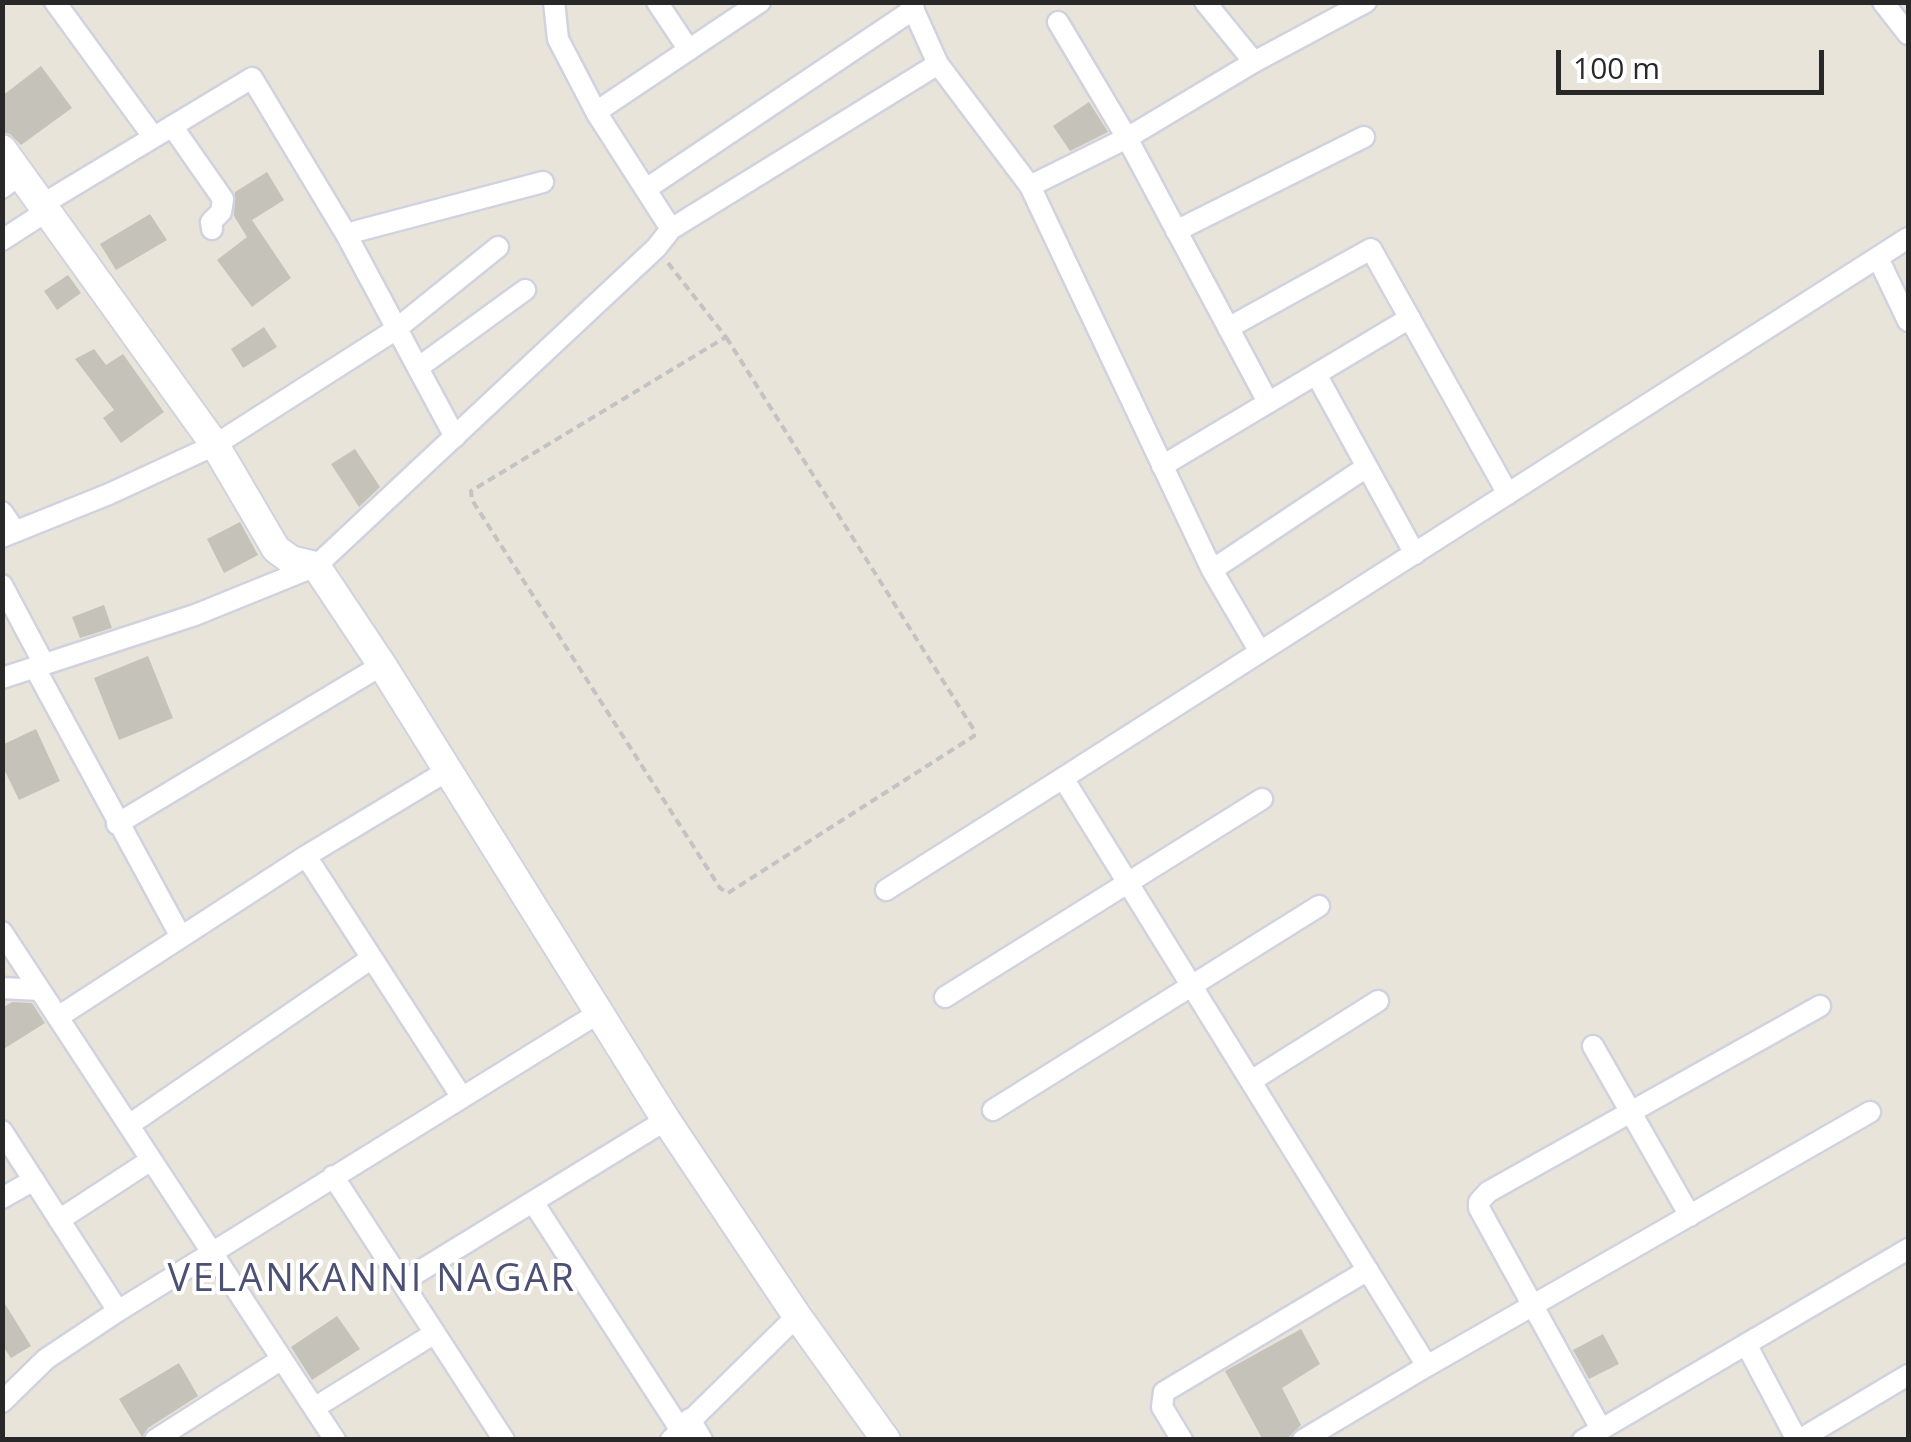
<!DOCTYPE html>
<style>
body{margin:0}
#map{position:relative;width:1911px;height:1442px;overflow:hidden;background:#e9e4da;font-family:"Open Sans",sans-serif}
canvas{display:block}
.frame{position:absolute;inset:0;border:5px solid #282828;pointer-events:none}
.scale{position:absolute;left:1556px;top:50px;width:268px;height:45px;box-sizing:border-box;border:5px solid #282828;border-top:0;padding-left:12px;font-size:30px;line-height:35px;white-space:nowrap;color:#282828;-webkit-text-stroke:8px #fff;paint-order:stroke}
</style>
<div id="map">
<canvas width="1911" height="1442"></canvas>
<div class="frame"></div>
<div class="scale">100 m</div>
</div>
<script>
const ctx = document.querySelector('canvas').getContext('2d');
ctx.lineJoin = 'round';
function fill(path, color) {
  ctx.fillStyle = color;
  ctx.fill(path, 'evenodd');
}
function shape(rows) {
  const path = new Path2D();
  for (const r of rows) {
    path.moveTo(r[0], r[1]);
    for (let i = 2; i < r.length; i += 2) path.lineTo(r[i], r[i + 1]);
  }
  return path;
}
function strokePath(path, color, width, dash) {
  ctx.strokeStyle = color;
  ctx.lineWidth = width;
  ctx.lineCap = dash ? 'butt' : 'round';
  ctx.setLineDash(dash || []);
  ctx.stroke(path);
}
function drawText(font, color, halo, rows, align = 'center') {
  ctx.font = font + ' "Open Sans",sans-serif';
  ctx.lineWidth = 8;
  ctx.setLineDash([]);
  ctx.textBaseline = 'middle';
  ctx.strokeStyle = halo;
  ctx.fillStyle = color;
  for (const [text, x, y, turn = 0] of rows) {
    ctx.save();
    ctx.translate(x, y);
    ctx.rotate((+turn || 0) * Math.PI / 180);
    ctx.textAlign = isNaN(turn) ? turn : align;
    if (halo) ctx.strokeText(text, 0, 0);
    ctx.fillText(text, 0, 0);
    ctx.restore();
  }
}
fill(shape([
 [41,66,72,108,21,145,10,134,2,132,2,96],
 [1089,102,1108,132,1070,151,1053,126],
 [267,172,284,200,252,220,291,278,252,307,217,260,247,237,234,216,235,192],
 [150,214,167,240,116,270,100,244],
 [68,275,81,293,57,310,44,291],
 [264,327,277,347,243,368,231,349],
 [94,349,106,365,123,354,164,412,121,443,103,418,114,410,75,359],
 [355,449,380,487,359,507,331,464],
 [240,522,258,555,224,573,207,539],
 [104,605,112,628,80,638,72,617],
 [148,656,173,718,119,740,94,678],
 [36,729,60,781,19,800,2,765,2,745],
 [12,1002,32,1003,45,1023,2,1050,2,1008],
 [2,1299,31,1346,11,1358,2,1345],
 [337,1316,360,1349,312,1380,291,1347],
 [1301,1329,1320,1364,1282,1388,1301,1425,1286,1440,1263,1440,1225,1371],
 [1603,1334,1619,1364,1589,1379,1573,1350],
 [179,1363,198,1396,148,1428,142,1437,119,1399]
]), '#c5c2b9');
const street = shape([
 [55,2,152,135],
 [554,2,558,39,596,112,671,229],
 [657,2,689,50],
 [910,2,938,64,1030,186,1212,570,1260,652,1063,778,1427,1366,1303,1440],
 [1205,2,1254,62],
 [1883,2,1908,34],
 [1058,22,1127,138,1268,402],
 [596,112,760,2],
 [172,126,223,199,221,212,211,222,212,229],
 [1030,186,1127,138,1254,62,1366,2],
 [2,188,21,174],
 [646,189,914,9],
 [43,204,252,78,346,234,455,437],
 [1176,231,1364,137],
 [346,234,543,182],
 [2,240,47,211],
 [1878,258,1908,321],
 [1228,328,1371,249,1508,494],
 [419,367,525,290],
 [1316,374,1415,554],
 [1162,466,1410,318],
 [2,512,15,531],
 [2,537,109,494,215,445,395,330,498,247],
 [1212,570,1365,468],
 [2,585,44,664],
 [1260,652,1908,238],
 [35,668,181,937],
 [2,678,195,615,316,566,656,248,671,229,938,64],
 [117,824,382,665],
 [306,856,461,1096],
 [886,890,1063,778],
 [2,932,335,1440],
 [2,988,40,990],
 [945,997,1262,799],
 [58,1017,306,856,447,771],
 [1593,1046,1690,1216],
 [1251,1081,1378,1001],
 [993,1110,1319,906],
 [129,1125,372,958],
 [2,1131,118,1311],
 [333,1176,504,1440],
 [2,1198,34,1180],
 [533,1202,680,1429],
 [59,1220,151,1160],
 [402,1282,666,1120],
 [1746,1344,1797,1440],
 [1427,1366,1870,1112],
 [2,1402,46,1359,118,1311,597,1014],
 [314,1408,435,1333],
 [690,1419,702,1440],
 [1601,1429,1479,1208,1479,1202,1488,1192,1820,1006],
 [155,1440,282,1359],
 [671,1440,797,1316],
 [1182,1440,1162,1407,1164,1392,1368,1270],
 [1583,1440,1908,1249],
 [1799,1440,1908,1375]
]);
const secondary = shape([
 [2,149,215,445,276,549,291,560,316,566,382,665,666,1120,797,1316,886,1440]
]);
strokePath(street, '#d0d2e0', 25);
strokePath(secondary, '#d0d2e0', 32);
strokePath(shape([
 [668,263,726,337,471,491,472,500,720,888,728,893,974,736,974,730,726,337]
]), '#c3c3c3', 4, [8, 5]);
strokePath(street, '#fff', 20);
strokePath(secondary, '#fff', 28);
ctx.letterSpacing = '2.5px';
drawText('38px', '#4c5075', '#fff', [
 ["VELANKANNI NAGAR",372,1280]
]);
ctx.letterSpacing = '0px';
</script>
